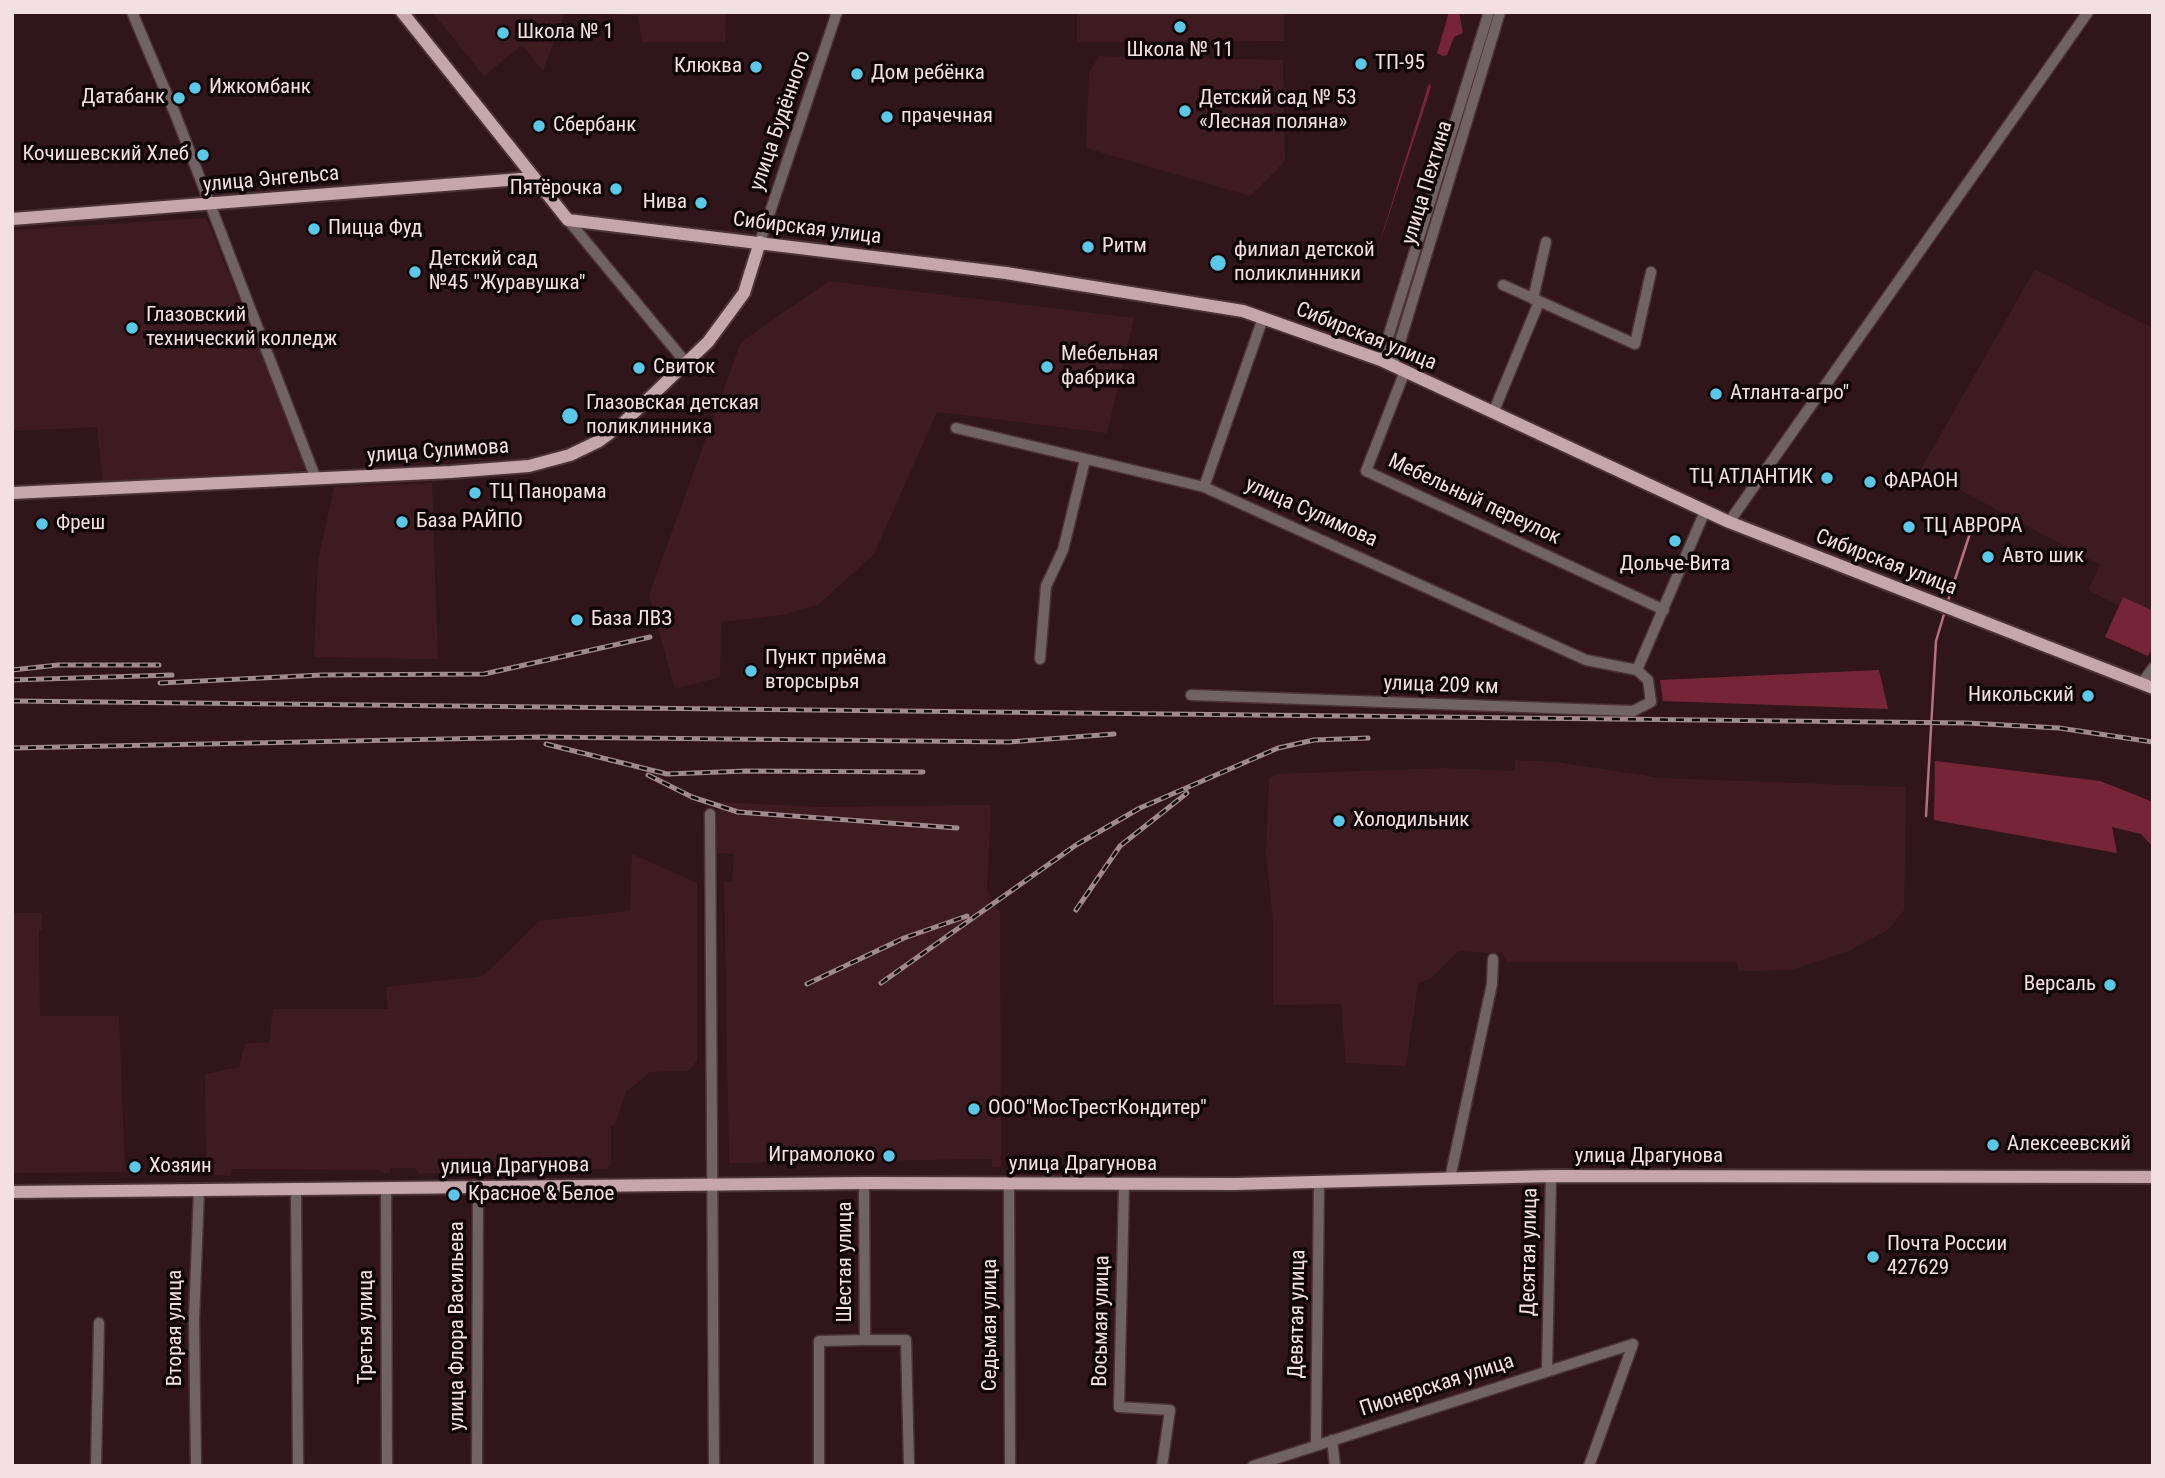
<!DOCTYPE html>
<meta charset="utf-8">
<style>
body{margin:0}
#map{position:relative;width:2165px;height:1478px;overflow:hidden;background:#30161a;font-family:"Roboto Condensed",sans-serif}
canvas{display:block}
.frame{position:absolute;inset:0;border:14px solid #f3e0e2;pointer-events:none}
</style>
<div id="map">
<canvas width="2165" height="1478"></canvas>
<div class="frame"></div>
</div>
<script>
const ctx = document.querySelector('canvas').getContext('2d');
ctx.lineJoin = 'round';
function fill(path, color) {
  ctx.fillStyle = color;
  ctx.fill(path, 'evenodd');
}
function shape(rows) {
  const path = new Path2D();
  for (const r of rows) {
    path.moveTo(r[0], r[1]);
    for (let i = 2; i < r.length; i += 2) path.lineTo(r[i], r[i + 1]);
  }
  return path;
}
function strokePath(path, color, width, dash) {
  ctx.strokeStyle = color;
  ctx.lineWidth = width;
  ctx.lineCap = dash ? 'butt' : 'round';
  ctx.setLineDash(dash || []);
  ctx.stroke(path);
}
function drawText(font, color, halo, rows, align = 'center') {
  ctx.font = font + ' "Roboto Condensed",sans-serif';
  ctx.lineWidth = 7;
  ctx.setLineDash([]);
  ctx.textBaseline = 'middle';
  ctx.strokeStyle = halo;
  ctx.fillStyle = color;
  for (const [text, x, y, turn = 0] of rows) {
    ctx.save();
    ctx.translate(x, y);
    ctx.rotate((+turn || 0) * Math.PI / 180);
    ctx.textAlign = isNaN(turn) ? turn : align;
    if (halo) ctx.strokeText(text, 0, 0);
    ctx.fillText(text, 0, 0);
    ctx.restore();
  }
}
fill(shape([
 [432,12,565,12,543,71,522,45,484,76],
 [580,12,726,12,725,42,642,42,638,16],
 [1077,12,1284,12,1284,41,1077,42],
 [1099,56,1283,60,1285,161,1250,196,1086,148,1089,73],
 [206,218,309,470,103,482,97,427,12,431,12,230],
 [2035,269,2153,328,2153,623,2088,590,2100,565,1921,469],
 [829,281,1134,318,1107,433,937,412,874,554,818,605,782,615,721,622,720,677,675,689,649,595,741,342],
 [432,483,438,659,314,657,318,560,334,487],
 [1515,760,1556,762,1661,778,1906,787,1904,910,1889,929,1849,951,1791,970,1740,971,1736,962,1507,962,1502,954,1459,951,1430,979,1418,983,1406,1066,1346,1063,1341,1004,1273,1005,1273,921,1266,855,1269,778,1276,774,1446,768,1515,771],
 [719,802,819,807,991,805,987,890,1000,913,1001,1167,992,1168,992,1159,729,1163,724,882,732,881,734,854,715,853],
 [632,854,697,883,697,1061,687,1071,650,1072,626,1092,615,1125,611,1126,611,1163,607,1169,470,1168,466,1172,419,1174,415,1168,390,1168,390,1173,381,1173,380,1170,232,1169,231,1176,206,1175,205,1074,239,1067,245,1044,269,1042,273,1009,388,1009,386,987,483,976,539,921,630,911],
 [12,913,42,913,42,930,39,930,40,1016,119,1016,125,1172,12,1173]
]), '#3d1b21');
fill(shape([
 [1449,12,1459,12,1463,33,1454,37,1447,55,1443,56,1437,53],
 [1429,83,1431,87,1428,97,1377,251],
 [2123,597,2153,611,2153,647,2148,656,2105,637],
 [1879,670,1888,709,1663,701,1660,680],
 [1935,761,2100,781,2153,802,2153,847,2141,834,2112,827,2117,853,1934,820]
]), '#762538');
strokePath(shape([
 [1947,604,1975,518],
 [1926,816,1936,641,1945,611]
]), '#b7707e', 2.5);
const minor = shape([
 [132,12,176,116,316,479],
 [568,220,687,364],
 [760,242,837,12],
 [1503,285,1635,344,1651,272],
 [1533,299,1546,242],
 [1381,360,1489,12],
 [1393,365,1500,12],
 [1405,371,1366,471,1664,610],
 [1493,413,1539,302],
 [956,428,1204,487,1586,660,1637,670],
 [1204,487,1263,318],
 [1729,522,2088,12],
 [1040,659,1046,586,1063,550,1085,460],
 [1637,670,1705,511],
 [2142,683,2153,668],
 [1191,695,1633,711,1651,702,1648,680,1637,670],
 [710,814,714,1466],
 [1450,1178,1492,984,1493,959],
 [1009,1184,1010,1466],
 [1124,1185,1119,1407,1170,1410,1162,1466],
 [296,1189,298,1466],
 [386,1189,387,1466],
 [865,1340,906,1340,909,1466],
 [1547,1371,1551,1176],
 [1332,1440,1335,1466],
 [1316,1445,1319,1182],
 [96,1466,99,1323],
 [196,1466,194,1319,199,1190],
 [477,1466,478,1187],
 [819,1466,819,1341,865,1340,864,1183],
 [1253,1466,1633,1344],
 [1589,1466,1633,1344]
]);
const major = shape([
 [402,12,568,220,1006,273,1243,311,1381,360,1729,522,2153,688],
 [12,219,533,178],
 [12,493,451,472,529,466,570,455,599,441,621,425,708,342,744,293,760,242],
 [12,1192,864,1183,1235,1184,1551,1176,2153,1177]
]);
strokePath(minor, '#4b3236', 13);
strokePath(major, '#4b3236', 16);
strokePath(minor, '#716264', 10);
strokePath(major, '#c5a6aa', 12);
const rail = shape([
 [12,670,58,665,159,665],
 [12,680,172,675],
 [160,683,322,675,484,674,650,637],
 [12,701,1967,723,2059,728,2153,742],
 [546,744,667,774,746,771,923,772],
 [12,748,541,737,1009,742,1114,734],
 [648,775,692,797,738,812,957,828],
 [1076,910,1120,846,1187,793],
 [881,983,1076,845,1140,808,1278,748,1314,740,1368,738],
 [807,984,904,938,967,916]
]);
strokePath(rail, '#a08a8d', 5);
strokePath(rail, '#110607', 2.5, [8]);
for (const [x, y, r, color] of [
 [1180,27,7,"#5cc7e7"],
 [503,33,7,"#5cc7e7"],
 [1361,64,7,"#5cc7e7"],
 [756,67,7,"#5cc7e7"],
 [857,74,7,"#5cc7e7"],
 [195,88,7,"#5cc7e7"],
 [179,98,7,"#5cc7e7"],
 [1185,111,7,"#5cc7e7"],
 [887,117,7,"#5cc7e7"],
 [539,126,7,"#5cc7e7"],
 [203,155,7,"#5cc7e7"],
 [616,189,7,"#5cc7e7"],
 [701,203,7,"#5cc7e7"],
 [314,229,7,"#5cc7e7"],
 [1088,247,7,"#5cc7e7"],
 [1218,263,9,"#5cc7e7"],
 [415,272,7,"#5cc7e7"],
 [132,328,7,"#5cc7e7"],
 [1047,367,7,"#5cc7e7"],
 [639,368,7,"#5cc7e7"],
 [1716,394,7,"#5cc7e7"],
 [570,416,9,"#5cc7e7"],
 [1827,478,7,"#5cc7e7"],
 [1870,482,7,"#5cc7e7"],
 [475,493,7,"#5cc7e7"],
 [402,522,7,"#5cc7e7"],
 [42,524,7,"#5cc7e7"],
 [1909,527,7,"#5cc7e7"],
 [1675,541,7,"#5cc7e7"],
 [1988,557,7,"#5cc7e7"],
 [577,620,7,"#5cc7e7"],
 [751,671,7,"#5cc7e7"],
 [2088,696,7,"#5cc7e7"],
 [1339,821,7,"#5cc7e7"],
 [2110,985,7,"#5cc7e7"],
 [974,1109,7,"#5cc7e7"],
 [1993,1145,7,"#5cc7e7"],
 [889,1156,7,"#5cc7e7"],
 [135,1167,7,"#5cc7e7"],
 [454,1195,7,"#5cc7e7"],
 [1873,1257,7,"#5cc7e7"]
]) {
  const dot = new Path2D();
  dot.arc(x, y, r, 0, 2 * Math.PI);
  ctx.fillStyle = color;
  ctx.fill(dot);
  strokePath(dot, '#110607', 2.5);
}
drawText('21px', '#f3e0e2', '#110607', [
 ["Школа № 1",517,33],
 ["Школа № 11",1180,51,"center"],
 ["ТП-95",1375,64],
 ["Клюква",742,67,"right"],
 ["Дом ребёнка",871,74],
 ["Ижкомбанк",209,88],
 ["Датабанк",165,98,"right"],
 ["Детский сад № 53",1199,99],
 ["«Лесная поляна»",1199,123],
 ["прачечная",901,117],
 ["Сбербанк",553,126],
 ["Кочишевский Хлеб",189,155,"right"],
 ["Пятёрочка",602,189,"right"],
 ["Нива",687,203,"right"],
 ["Пицца Фуд",328,229],
 ["Ритм",1102,247],
 ["филиал детской",1234,251],
 ["поликлинники",1234,275],
 ["Детский сад",429,260],
 ["№45 \"Журавушка\"",429,284],
 ["Глазовский",146,316],
 ["технический колледж",146,340],
 ["Мебельная",1061,355],
 ["фабрика",1061,379],
 ["Свиток",653,368],
 ["Атланта-агро\"",1730,394],
 ["Глазовская детская",586,404],
 ["поликлинника",586,428],
 ["ТЦ АТЛАНТИК",1813,478,"right"],
 ["ФАРАОН",1884,482],
 ["ТЦ Панорама",489,493],
 ["База РАЙПО",416,522],
 ["Фреш",56,524],
 ["ТЦ АВРОРА",1923,527],
 ["Авто шик",2002,557],
 ["Дольче-Вита",1675,565,"center"],
 ["База ЛВЗ",591,620],
 ["Пункт приёма",765,659],
 ["вторсырья",765,683],
 ["Никольский",2074,696,"right"],
 ["Холодильник",1353,821],
 ["Версаль",2096,985,"right"],
 ["ООО\"МосТрестКондитер\"",988,1109],
 ["Алексеевский",2007,1145],
 ["Играмолоко",875,1156,"right"],
 ["Хозяин",149,1167],
 ["Красное & Белое",468,1195],
 ["Почта России",1887,1245],
 ["427629",1887,1269]
], 'left');
drawText('21px', '#f3e0e2', '#110607', [
 ["улица Будённого",781,121,-71],
 ["улица Энгельса",271,180,-5],
 ["улица Пехтина",1428,183,-73],
 ["Сибирская улица",807,229,7],
 ["Сибирская улица",1366,337,22],
 ["улица Сулимова",438,452,-4],
 ["Мебельный переулок",1474,500,25],
 ["улица Сулимова",1311,513,24],
 ["Сибирская улица",1886,563,21],
 ["улица 209 км",1441,686,2],
 ["улица Драгунова",1649,1157],
 ["улица Драгунова",1083,1165],
 ["улица Драгунова",515,1167,-1],
 ["Десятая улица",1530,1252,-89],
 ["Шестая улица",846,1262,-90],
 ["Девятая улица",1298,1314,-89],
 ["Восьмая улица",1102,1321,-89],
 ["Седьмая улица",991,1325,-90],
 ["улица Флора Васильева",458,1326,-90],
 ["Третья улица",367,1327,-90],
 ["Вторая улица",176,1328,-90],
 ["Пионерская улица",1437,1386,-18]
]);
</script>
